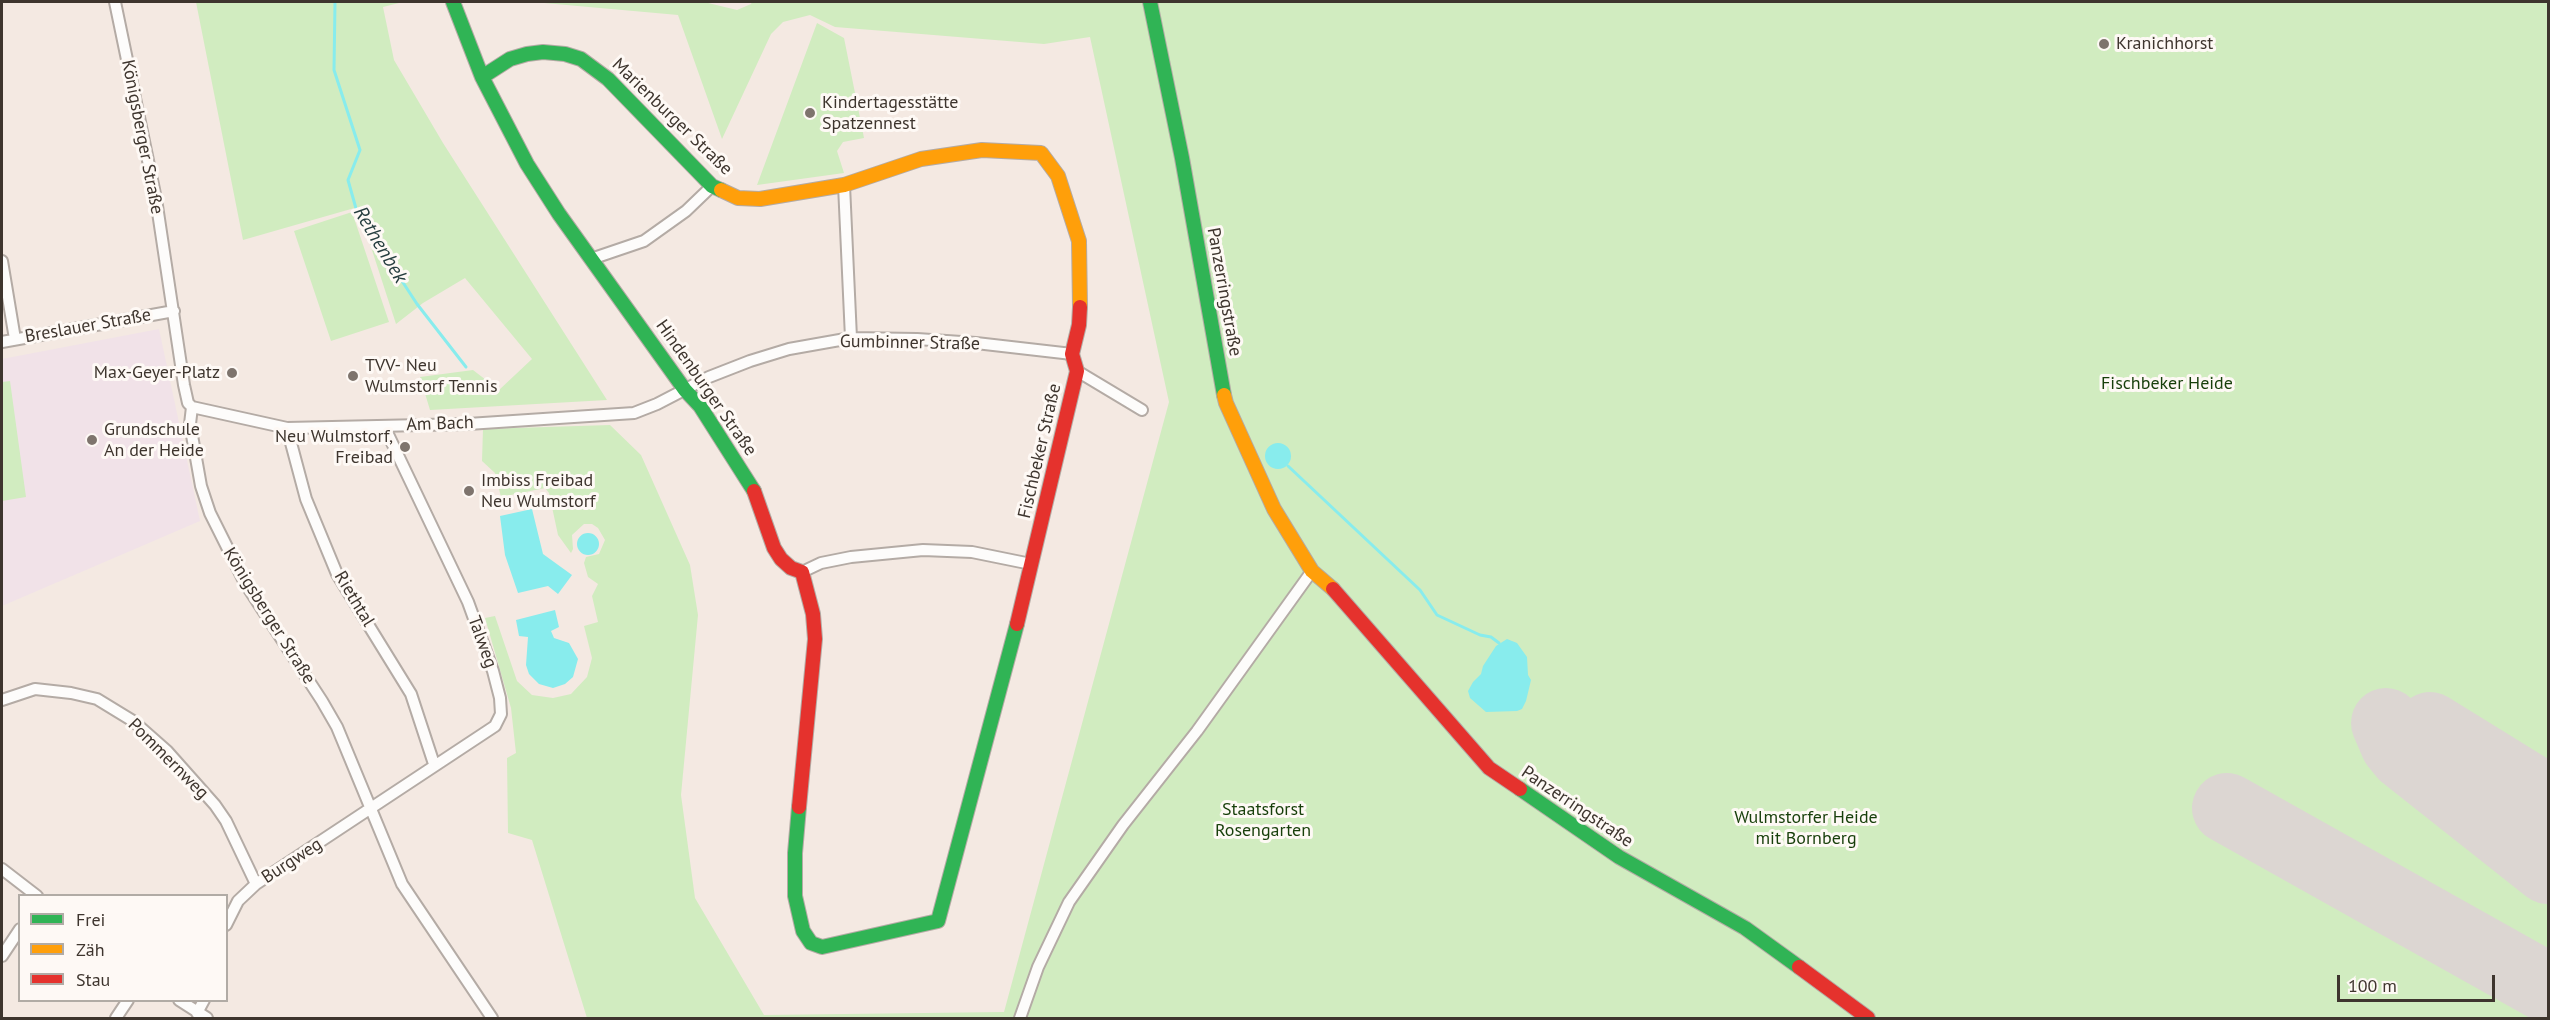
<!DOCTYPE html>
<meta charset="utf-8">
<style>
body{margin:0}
#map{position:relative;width:2550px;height:1020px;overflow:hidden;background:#f4e9e2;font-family:"PT Sans",sans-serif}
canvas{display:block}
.frame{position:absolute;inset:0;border:3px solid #3e352e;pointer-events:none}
.legend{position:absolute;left:18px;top:894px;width:210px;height:108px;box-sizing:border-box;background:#fef9f5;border:2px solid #b1aba5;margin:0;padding:8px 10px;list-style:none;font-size:18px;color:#3e352e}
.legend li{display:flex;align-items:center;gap:12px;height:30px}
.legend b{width:30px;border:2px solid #b1aba5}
.scale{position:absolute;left:2337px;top:975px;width:158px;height:27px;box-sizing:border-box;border:3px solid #3e352e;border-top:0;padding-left:8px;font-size:18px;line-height:21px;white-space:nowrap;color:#3e352e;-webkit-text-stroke:4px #fef9f5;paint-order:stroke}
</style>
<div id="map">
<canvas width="2550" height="1020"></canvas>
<div class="frame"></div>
<ul class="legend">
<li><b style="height:8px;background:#30b455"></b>Frei</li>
<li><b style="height:8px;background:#ff9f0a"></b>Zäh</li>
<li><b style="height:8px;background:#e5322d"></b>Stau</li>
</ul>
<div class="scale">100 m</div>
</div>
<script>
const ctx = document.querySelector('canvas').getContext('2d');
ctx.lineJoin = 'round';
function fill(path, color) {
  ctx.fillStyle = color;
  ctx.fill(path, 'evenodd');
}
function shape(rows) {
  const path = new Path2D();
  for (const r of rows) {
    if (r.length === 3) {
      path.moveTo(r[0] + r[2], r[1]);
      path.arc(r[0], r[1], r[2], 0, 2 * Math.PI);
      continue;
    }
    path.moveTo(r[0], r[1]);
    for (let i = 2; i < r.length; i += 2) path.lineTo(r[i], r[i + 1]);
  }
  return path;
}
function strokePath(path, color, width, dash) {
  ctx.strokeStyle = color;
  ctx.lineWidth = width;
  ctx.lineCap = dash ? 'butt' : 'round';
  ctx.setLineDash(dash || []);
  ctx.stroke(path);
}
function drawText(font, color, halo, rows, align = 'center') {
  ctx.font = font + ' "PT Sans",sans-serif';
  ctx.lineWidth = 6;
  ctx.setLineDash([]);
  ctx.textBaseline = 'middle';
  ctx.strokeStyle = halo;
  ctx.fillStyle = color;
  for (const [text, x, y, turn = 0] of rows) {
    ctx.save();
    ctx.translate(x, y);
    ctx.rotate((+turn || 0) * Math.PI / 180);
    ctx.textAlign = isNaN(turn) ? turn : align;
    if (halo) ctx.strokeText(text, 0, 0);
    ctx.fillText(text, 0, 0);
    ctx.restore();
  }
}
fill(shape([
 [159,329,200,521,2,606,2,359]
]), '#f1e2e8');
fill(shape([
 [196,2,403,2,383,7,394,60,443,143,607,400,430,410,420,377,473,370,499,390,532,359,465,278,423,303,396,324,358,207,243,240],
 [533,2,704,2,737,10,751,4,752,2,2548,2,2548,1018,587,1018,532,840,508,833,507,758,516,753,511,708,485,618,495,616,517,681,532,695,553,698,571,694,587,677,592,658,584,626,598,622,592,596,598,584,588,577,584,563,586,557,599,554,605,540,598,528,592,524,584,524,572,535,573,549,571,553,558,535,549,493,545,488,501,497,495,473,482,461,483,429,610,425,641,455,690,565,698,615,681,795,695,898,764,1015,1004,1012,1169,402,1090,37,1044,44,835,27,810,15,783,22,771,34,722,139,678,15],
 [817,23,844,38,864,138,843,142,837,151,844,173,757,185],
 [352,212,389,322,331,341,294,231],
 [10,381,26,497,2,501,2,382]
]), '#d1ecc0');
fill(shape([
 [1278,456,13],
 [532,509,543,554,572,575,558,594,548,586,518,593,505,555,500,516],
 [588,544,11],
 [555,610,559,627,551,631,554,638,569,643,578,659,573,677,565,684,553,688,539,684,529,674,526,665,528,637,519,636,516,620],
 [1507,639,1517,643,1527,657,1528,675,1531,680,1526,701,1522,709,1517,711,1486,712,1470,698,1468,691,1473,682,1481,674,1483,666,1496,646]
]), '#88eced');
strokePath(shape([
 [335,2,334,70,360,150,348,180,357,212,417,304,466,367],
 [1288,466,1420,590,1437,615,1480,635,1491,637,1499,643]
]), '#88eced', 3);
strokePath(shape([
 [2386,723,2395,744,2404,755,2548,869],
 [2430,727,2548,800],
 [2227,808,2548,988]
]), '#dcd6d2', 70);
const street = shape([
 [115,2,156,199,184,385,188,403,192,407,190,424,201,486,210,513,245,583,322,701,337,727,402,884,492,1018],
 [844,185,851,338],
 [591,259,644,241,686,211,712,186],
 [2,261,15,339],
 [2,342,174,311],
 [1077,371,1142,410],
 [192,407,287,428,468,424,634,413,657,404,709,377,750,361,789,349,851,338,917,339,976,343,1072,354],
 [287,428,306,499,337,574,411,694,434,764],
 [802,572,821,563,851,557,923,550,972,552,1031,564],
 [2,700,35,689,71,693,97,699,133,721,167,751,215,805,226,821,256,884],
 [2,869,37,896],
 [226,925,238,901,256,884,495,726,501,714,500,698,493,671,468,602,384,426],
 [2,956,20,929],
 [179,1000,207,1018],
 [197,1013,204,1000],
 [116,1018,128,1000],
 [1020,1018,1038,967,1069,902,1123,825,1197,731,1312,571]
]);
const fast = shape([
 [453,2,482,77,527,164,559,214,685,390,700,406,754,491],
 [1150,2,1182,158,1224,395],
 [482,77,510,59,527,54,543,52,565,54,581,59,608,79,712,186,721,190],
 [1520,789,1619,857,1745,928,1799,967],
 [799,807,795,853,795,896,803,931,811,943,822,947,938,921,1017,624]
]);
const slow = shape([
 [721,190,738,198,760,199,844,185,921,159,982,150,1041,153,1058,176,1079,241,1080,307],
 [1224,395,1226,403,1274,509,1312,571,1333,589]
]);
const jam = shape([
 [754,491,774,548,781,559,791,568,802,572,813,614,815,639,799,807],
 [1333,589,1489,768,1520,789],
 [1017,624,1077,371,1072,354,1079,325,1080,307],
 [1799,967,1868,1018]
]);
strokePath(street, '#b4aba5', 14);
strokePath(fast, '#b4aba5', 16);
strokePath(slow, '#b4aba5', 16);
strokePath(jam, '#b4aba5', 16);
strokePath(street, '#fdfcfb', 10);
strokePath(fast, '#30b455', 14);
strokePath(slow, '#ff9f0a', 14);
strokePath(jam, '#e5322d', 14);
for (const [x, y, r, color] of [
 [2104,44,6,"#7e746d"],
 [810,113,6,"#7e746d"],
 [232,373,6,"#7e746d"],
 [353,376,6,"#7e746d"],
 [92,440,6,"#7e746d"],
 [405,447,6,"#7e746d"],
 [469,491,6,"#7e746d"]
]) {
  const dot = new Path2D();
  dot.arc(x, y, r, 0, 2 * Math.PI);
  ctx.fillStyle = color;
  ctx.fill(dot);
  strokePath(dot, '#fef9f5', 2);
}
drawText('18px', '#3e352e', '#fef9f5', [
 ["Kranichhorst",2116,44],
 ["Kindertagesstätte",822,103],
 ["Spatzennest",822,124],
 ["TVV- Neu",365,366],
 ["Wulmstorf Tennis",365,387],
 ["Max-Geyer-Platz",220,373,"right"],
 ["Grundschule",104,430],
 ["An der Heide",104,451],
 ["Neu Wulmstorf,",393,437,"right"],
 ["Freibad",393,458,"right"],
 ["Imbiss Freibad",481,481],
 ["Neu Wulmstorf",481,502]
], 'left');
drawText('18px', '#3e352e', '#fef9f5', [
 ["Marienburger Straße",672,117,44],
 ["Königsberger Straße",142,137,79],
 ["Panzerringstraße",1224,292,80],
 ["Breslauer Straße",88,326,-10],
 ["Gumbinner Straße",910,343,1],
 ["Hindenburger Straße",706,388,55],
 ["Am Bach",440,424,-2],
 ["Fischbeker Straße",1040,451,-77],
 ["Riethtal",354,599,59],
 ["Königsberger Straße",269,616,58],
 ["Talweg",482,642,70],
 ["Pommernweg",168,759,45],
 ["Panzerringstraße",1577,807,34],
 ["Burgweg",292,861,-33]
]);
drawText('18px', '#173f0a', '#fef9f5', [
 ["Fischbeker Heide",2167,384],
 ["Staatsforst",1263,810],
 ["Rosengarten",1263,831],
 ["Wulmstorfer Heide",1806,818],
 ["mit Bornberg",1806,839]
]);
drawText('italic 20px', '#263e3f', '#fef9f5', [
 ["Rethenbek",380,245,59]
]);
</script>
